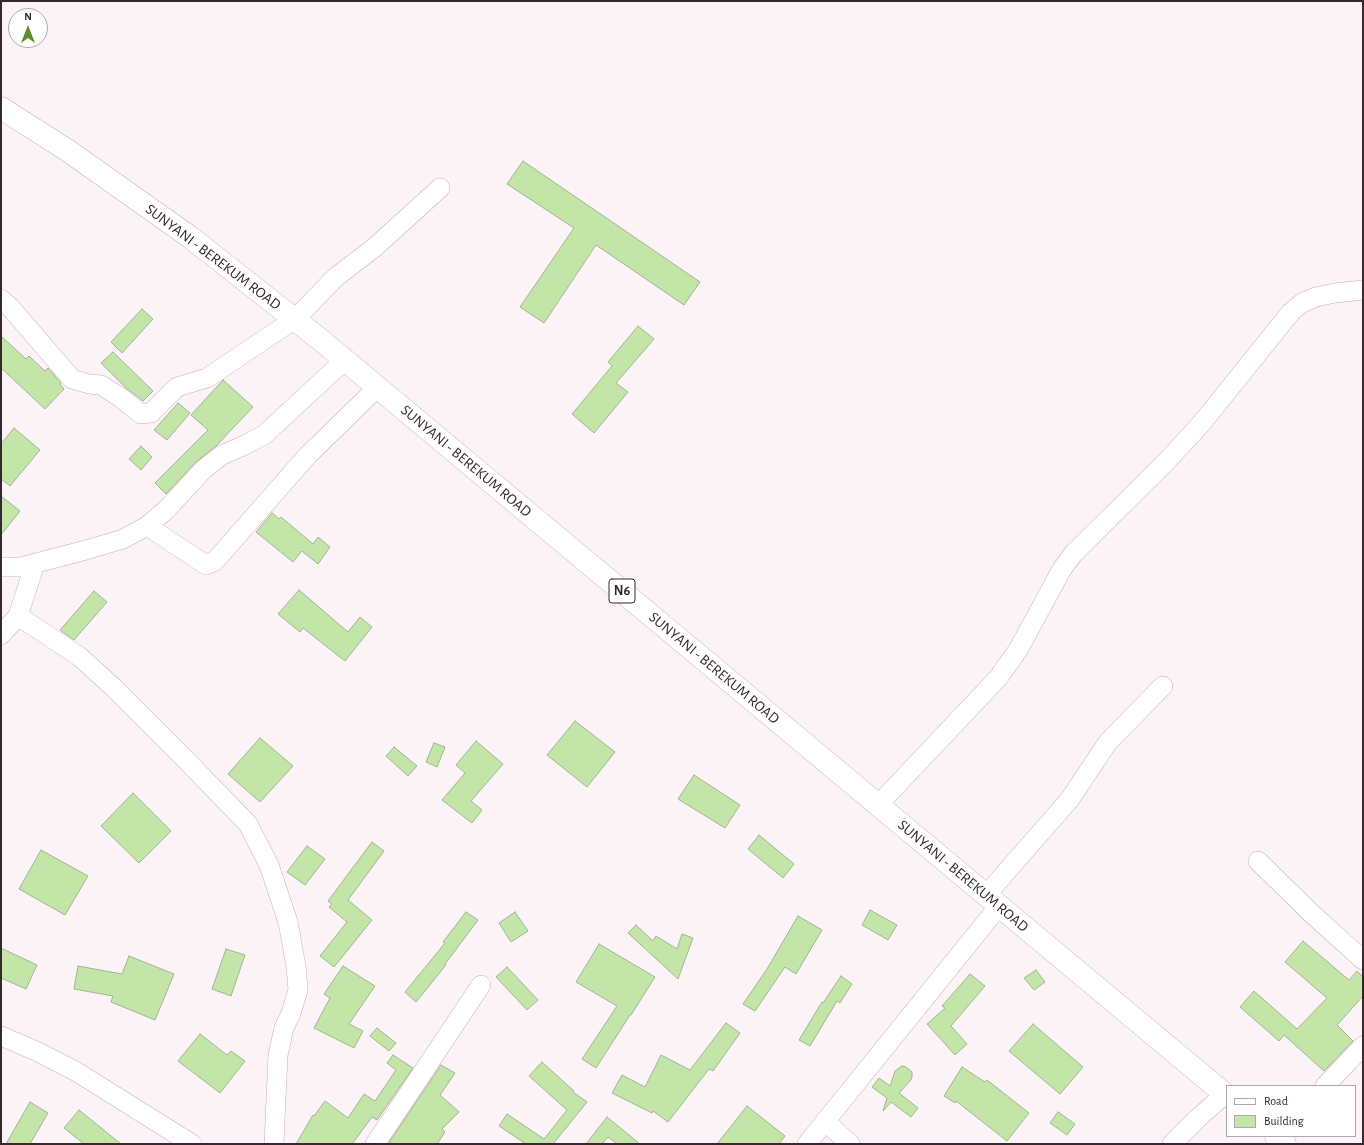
<!DOCTYPE html>
<style>
body{margin:0}
#map{position:relative;width:1364px;height:1145px;overflow:hidden;background:#fbf3f6;font-family:"Alegreya Sans",sans-serif}
canvas{display:block}
.frame{position:absolute;inset:0;border:2px solid #36282e;pointer-events:none}
.legend{position:absolute;left:1226px;top:1085px;width:130px;height:52px;box-sizing:border-box;background:#fff;border:1px solid #afa9ab;margin:0;padding:5px 7px;list-style:none;font-size:12px;color:#36282e}
.legend li{display:flex;align-items:center;gap:8px;height:20px}
.legend b{width:20px;border:1px solid #afa9ab}
.north{position:absolute;left:8px;top:8px;width:40px;height:40px;box-sizing:border-box;background:#fff;border:1px solid #afa9ab;border-radius:50%;rotate:0deg;font-size:11px;font-weight:700;line-height:16px;text-align:center;color:#36282e}
.north::after{content:'';display:block;margin:auto;width:14px;height:18px;background:#5c8f27;clip-path:polygon(50% 0,100% 100%,50% 72%,0 100%)}
</style>
<div id="map">
<canvas width="1364" height="1145"></canvas>
<div class="frame"></div>
<ul class="legend">
<li><b style="height:5px;background:#fff"></b>Road</li>
<li><b style="height:11px;background:#c3e6a8"></b>Building</li>
</ul>
<div class="north">N</div>
</div>
<script>
const ctx = document.querySelector('canvas').getContext('2d');
ctx.lineJoin = 'round';
function fill(path, color) {
  ctx.fillStyle = color;
  ctx.fill(path, 'evenodd');
}
function shape(rows) {
  const path = new Path2D();
  for (const r of rows) {
    path.moveTo(r[0], r[1]);
    for (let i = 2; i < r.length; i += 2) path.lineTo(r[i], r[i + 1]);
  }
  return path;
}
function strokePath(path, color, width, dash) {
  ctx.strokeStyle = color;
  ctx.lineWidth = width;
  ctx.lineCap = dash ? 'butt' : 'round';
  ctx.setLineDash(dash || []);
  ctx.stroke(path);
}
function drawText(font, color, halo, rows, align = 'center') {
  ctx.font = font + ' "Alegreya Sans",sans-serif';
  ctx.lineWidth = 4;
  ctx.setLineDash([]);
  ctx.textBaseline = 'middle';
  ctx.strokeStyle = halo;
  ctx.fillStyle = color;
  for (const [text, x, y, turn = 0] of rows) {
    ctx.save();
    ctx.translate(x, y);
    ctx.rotate((+turn || 0) * Math.PI / 180);
    ctx.textAlign = isNaN(turn) ? turn : align;
    if (halo) ctx.strokeText(text, 0, 0);
    ctx.fillText(text, 0, 0);
    ctx.restore();
  }
}
const building = shape([
 [523,161,700,282,684,305,596,245,544,323,520,307,574,228,507,184,523,161],
 [142,309,153,319,122,353,111,342,142,309],
 [638,326,654,339,616,383,628,392,594,433,572,414,612,366,608,362,638,326],
 [1,336,26,359,29,356,45,371,48,368,61,383,60,384,64,389,45,409,1,368,1,336],
 [113,352,153,391,143,401,126,388,101,363,113,352],
 [223,380,253,407,217,445,196,462,166,494,155,483,208,430,191,415,223,380],
 [178,403,190,413,167,440,154,430,178,403],
 [14,428,40,450,10,486,1,479,1,444,14,428],
 [141,446,152,457,141,470,129,459,141,446],
 [1,496,20,511,1,535,1,496],
 [272,513,279,519,281,517,313,544,318,537,330,547,318,564,302,551,293,562,256,532,272,513],
 [299,590,348,632,360,617,372,627,345,661,303,628,300,632,278,614,299,590],
 [94,591,107,602,74,640,60,630,94,591],
 [575,721,615,752,587,787,547,755,575,721],
 [260,738,293,766,260,802,228,774,260,738],
 [476,741,503,764,471,801,482,810,472,823,442,800,465,773,456,765,476,741],
 [434,743,445,747,437,767,426,762,434,743],
 [394,747,417,766,408,776,386,756,394,747],
 [694,775,740,805,725,828,678,799,694,775],
 [133,793,171,831,139,863,101,826,133,793],
 [759,835,794,864,783,878,748,849,759,835],
 [372,842,384,851,348,900,372,920,334,967,320,956,347,922,329,907,332,904,328,901,372,842],
 [307,846,325,859,305,885,287,872,307,846],
 [41,850,88,876,65,915,19,889,41,850],
 [870,910,897,925,888,940,862,925,870,910],
 [466,912,478,920,445,964,446,965,416,1002,405,992,445,943,443,942,466,912],
 [515,912,528,931,511,942,499,923,515,912],
 [798,916,822,930,796,974,785,967,755,1011,743,1004,767,969,798,916],
 [636,925,653,941,656,936,677,949,682,934,693,938,678,979,628,933,636,925],
 [1303,941,1349,980,1357,971,1363,977,1363,996,1337,1025,1353,1041,1324,1071,1284,1035,1279,1041,1240,1007,1254,991,1297,1029,1327,998,1285,962,1303,941],
 [599,944,655,977,631,1015,630,1015,596,1068,582,1059,617,1006,576,982,599,944],
 [1,948,37,965,26,989,1,978,1,948],
 [226,949,245,955,231,996,212,989,226,949],
 [129,956,174,974,155,1020,111,1002,113,996,74,989,78,966,122,974,129,956],
 [343,966,375,986,349,1024,363,1031,354,1048,314,1028,330,998,324,994,343,966],
 [507,967,538,1000,527,1010,496,977,507,967],
 [1036,970,1045,982,1034,990,1024,978,1036,970],
 [970,974,985,986,951,1026,967,1044,955,1055,927,1024,945,1008,942,1006,970,974],
 [841,976,852,984,840,1003,837,1001,810,1046,799,1040,822,1002,823,1003,841,976],
 [726,1023,740,1033,713,1071,709,1069,668,1122,653,1111,652,1113,612,1093,622,1075,645,1087,661,1055,690,1070,726,1023],
 [1033,1024,1083,1067,1060,1094,1009,1051,1033,1024],
 [377,1028,396,1043,389,1051,370,1036,377,1028],
 [200,1034,227,1055,231,1051,245,1061,220,1093,178,1061,200,1034],
 [393,1055,413,1068,377,1120,372,1117,352,1144,296,1144,313,1115,314,1116,325,1101,348,1118,364,1094,375,1101,396,1070,387,1063,393,1055],
 [542,1062,574,1091,573,1092,587,1102,553,1144,526,1144,499,1126,507,1114,544,1139,567,1110,529,1076,542,1062],
 [441,1065,455,1073,440,1095,459,1112,442,1129,445,1132,437,1144,388,1144,441,1065],
 [902,1066,906,1067,912,1072,912,1077,911,1080,899,1093,918,1108,911,1117,891,1102,883,1111,887,1098,872,1087,879,1078,890,1086,895,1071,902,1066],
 [962,1067,985,1082,987,1080,1029,1113,1007,1141,956,1101,955,1103,944,1096,962,1067],
 [30,1102,48,1113,30,1144,6,1144,30,1102],
 [747,1106,785,1136,779,1144,717,1144,747,1106],
 [79,1110,121,1144,84,1144,64,1128,79,1110],
 [1058,1112,1075,1124,1067,1135,1050,1123,1058,1112],
 [607,1117,640,1144,617,1144,608,1137,602,1144,586,1144,607,1117]
]);
fill(building, '#c3e6a8');
strokePath(building, '#a2b396', 1);
const minor = shape([
 [1,299,10,307,72,379,89,384,101,385,121,398,141,414,151,413,177,387,207,378,295,319,336,277,375,247,440,188],
 [147,526,206,565,215,561,308,455,378,387],
 [1,567,21,567,86,550,123,539,147,526,166,510,204,469,222,455,245,445,264,435,345,360],
 [18,616,80,657,114,688,184,758,248,824,269,865,288,922,296,966,298,990,291,1013,284,1028,278,1055,274,1144],
 [1,635,18,616,35,564],
 [878,805,998,678,1018,650,1062,569,1073,554,1164,464,1201,424,1291,312,1302,303,1316,297,1335,293,1363,290],
 [1258,861,1310,912,1363,960],
 [986,895,1070,799,1108,742,1163,686],
 [1,1036,36,1051,77,1072,192,1144],
 [1325,1086,1363,1046],
 [825,1121,850,1144],
 [375,1144,481,985],
 [807,1144,999,906],
 [1172,1144,1197,1119,1225,1094]
]);
const major = shape([
 [1,108,67,150,190,237,322,341,1227,1096],
 [1276,1136,1285,1144]
]);
strokePath(minor, '#cfabba', 20);
strokePath(major, '#cfabba', 23);
strokePath(minor, '#fff', 19);
strokePath(major, '#fff', 22);
for (const [x, y, w] of [
 [622,591,26]
]) {
  const box = new Path2D();
  box.roundRect(x - w / 2, y - 12, w, 24, 3);
  ctx.fillStyle = '#fff';
  ctx.fill(box);
  strokePath(box, '#36282e', 1);
}
drawText('bold 14px', '#36282e', null, [
 ["N6",622,591]
]);
drawText('15px', '#36282e', '#fff', [
 ["SUNYANI - BEREKUM ROAD",213,257,37],
 ["SUNYANI - BEREKUM ROAD",466,461,40],
 ["SUNYANI - BEREKUM ROAD",714,668,40],
 ["SUNYANI - BEREKUM ROAD",963,876,40]
]);
</script>
